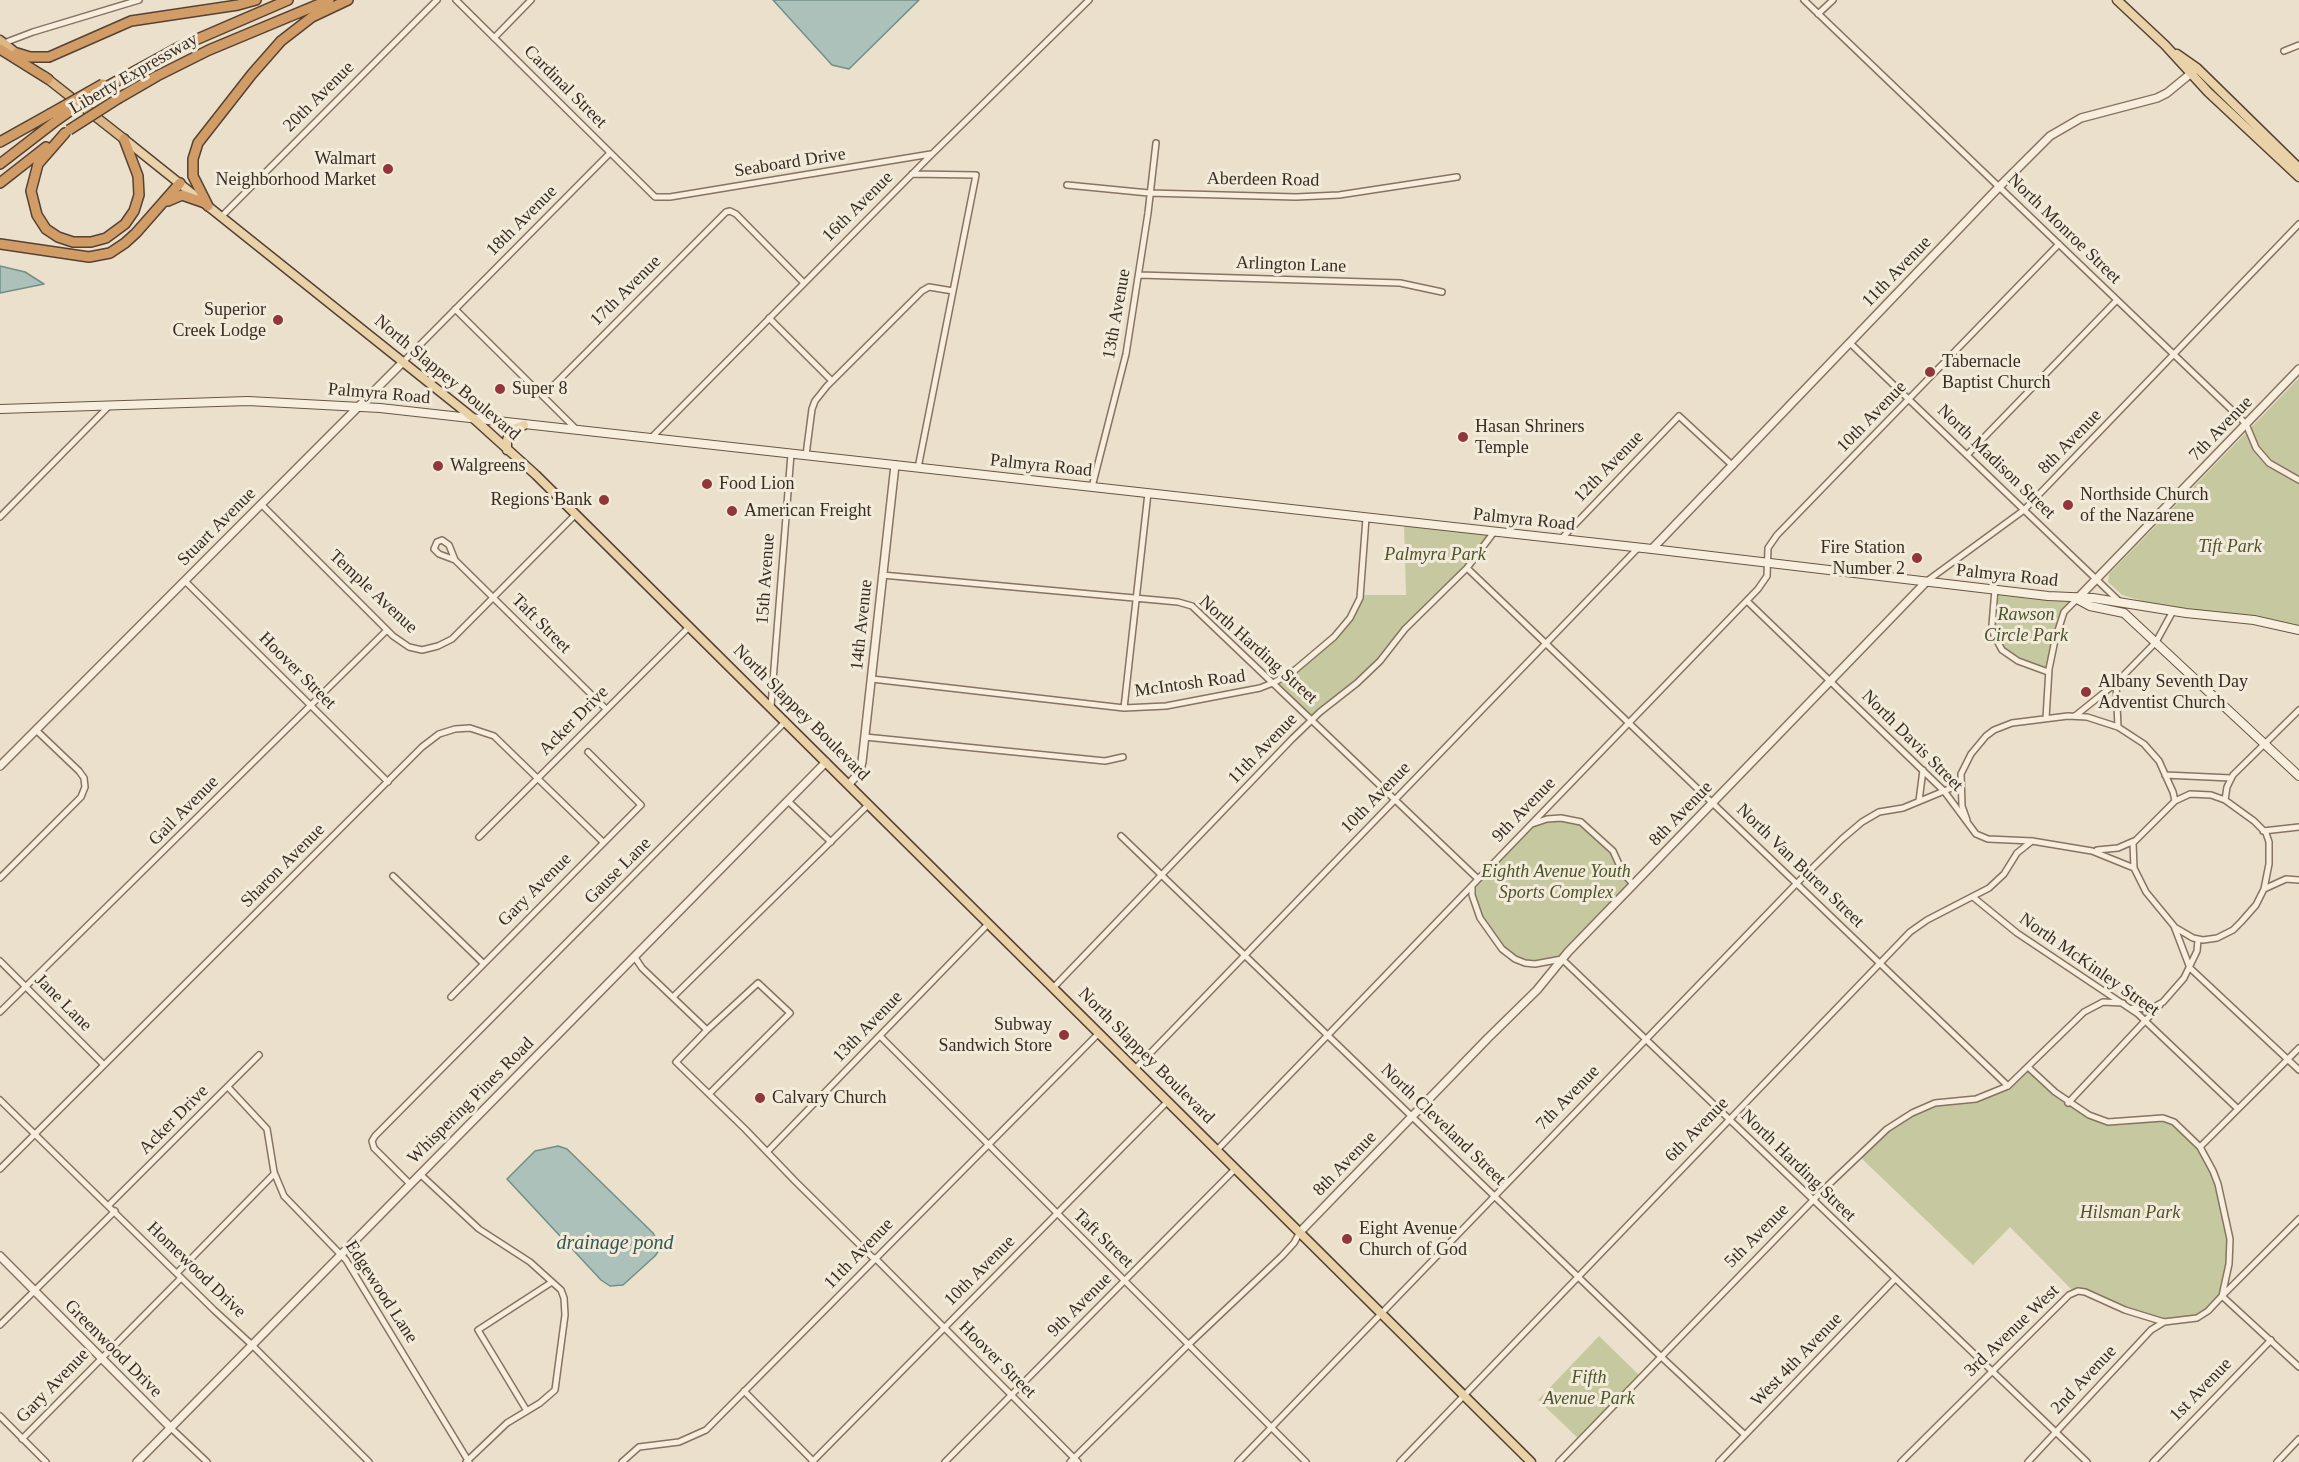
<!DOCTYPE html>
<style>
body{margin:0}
canvas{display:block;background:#ebe0cb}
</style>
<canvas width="2299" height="1462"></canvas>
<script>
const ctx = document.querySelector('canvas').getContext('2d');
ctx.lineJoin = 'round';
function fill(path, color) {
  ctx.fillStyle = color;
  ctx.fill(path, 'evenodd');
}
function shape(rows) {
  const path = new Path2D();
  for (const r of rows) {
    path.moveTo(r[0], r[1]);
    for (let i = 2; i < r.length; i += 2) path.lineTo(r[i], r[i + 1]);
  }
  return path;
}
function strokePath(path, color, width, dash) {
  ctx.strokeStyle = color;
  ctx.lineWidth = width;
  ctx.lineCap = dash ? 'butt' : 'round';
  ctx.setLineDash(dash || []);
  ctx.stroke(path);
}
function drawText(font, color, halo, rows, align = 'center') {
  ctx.font = font + ' "Times New Roman",serif';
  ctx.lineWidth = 6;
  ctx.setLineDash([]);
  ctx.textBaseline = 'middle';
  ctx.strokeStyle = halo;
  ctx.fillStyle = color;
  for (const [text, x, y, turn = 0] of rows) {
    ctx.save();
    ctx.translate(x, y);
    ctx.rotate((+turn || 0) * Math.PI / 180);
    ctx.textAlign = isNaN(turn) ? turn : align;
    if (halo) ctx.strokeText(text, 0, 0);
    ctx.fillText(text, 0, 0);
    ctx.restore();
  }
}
fill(shape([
 [2299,378,2299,629,2172,610,2122,595,2108,582,2109,574],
 [1404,523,1493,532,1482,548,1379,660,1313,718,1275,684,1334,638,1362,595,1406,595],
 [1995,590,2076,598,2065,610,2048,672,2018,661,2001,647,1995,635,1993,626],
 [1547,819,1575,820,1612,851,1633,885,1562,959,1535,964,1509,955,1480,918,1472,887,1531,825],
 [2028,1068,2054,1094,2099,1120,2156,1118,2173,1123,2199,1148,2217,1183,2229,1250,2222,1295,2208,1311,2197,1317,2165,1321,2125,1309,2085,1291,2074,1292,2010,1227,1973,1265,1860,1157,1888,1130,1913,1114,1936,1104,1966,1102,2012,1085],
 [1599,1336,1640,1376,1580,1440,1538,1400]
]), '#c6c9a0');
const water = shape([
 [773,0,919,0,849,69,832,65,773,0],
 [0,266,25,272,44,284,0,293,0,266],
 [558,1146,567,1149,653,1233,661,1247,655,1256,623,1285,610,1286,601,1280,507,1179,535,1151,558,1146]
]);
fill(water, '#abc1b9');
strokePath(water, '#728f86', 1.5);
const minor = shape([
 [456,0,655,197,670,197,931,154],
 [1804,0,2236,414,2246,424,2256,448,2269,463,2299,480],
 [1818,14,1833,0],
 [494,38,531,0],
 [4,43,33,32,139,0],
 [2284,51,2299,45],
 [912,174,976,175,918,468],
 [1067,185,1149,193,1296,197,1339,195,1457,177],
 [222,216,437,0],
 [1139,275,1400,283,1442,292],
 [455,309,577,430],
 [769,318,832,381],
 [1850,343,2121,603],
 [403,362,610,153],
 [543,396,726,212,730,211,736,214,804,283],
 [651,438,930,156,1089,0],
 [806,455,812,409,815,401,827,386,922,291,929,287,953,291],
 [1967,455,2117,300],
 [1092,487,1126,354,1148,213,1156,143],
 [261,504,393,636,409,647,422,650,438,646,452,639,576,514],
 [0,517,109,406],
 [1561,539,1679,416,1733,466],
 [455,560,439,554,434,549,437,542,442,540,449,545,455,560,606,709],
 [1467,568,2008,1086],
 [882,575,1178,602,1192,606,1478,879],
 [185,581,388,782],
 [1927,581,2024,510,2299,224],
 [1995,589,1992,625,1994,635,2002,650,2018,661,2048,672],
 [1747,601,1944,791,1976,834,1988,839,2032,841,2092,851,2134,868,2146,892,2174,926,2190,968,2299,1070],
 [872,679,1124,708,1166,706,1260,688,1275,682,1295,670,1334,637,1350,618,1360,598,1366,518],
 [771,706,791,454],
 [1124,708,1148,493],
 [2075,716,2116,683],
 [2046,718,2049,669,2055,640,2064,612,2077,599],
 [2118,727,2116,683,2156,642,2173,611],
 [865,737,1105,761,1123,757],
 [2165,775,2231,778],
 [2225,800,2227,787,2233,775,2299,710],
 [788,801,831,842],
 [1919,801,1923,770],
 [2175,801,2190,794,2211,795,2225,800,2254,821,2266,833,2269,842,2269,864,2264,889],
 [1967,820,1962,806,1961,774,1971,754,1986,736,1994,730,2012,723,2068,716,2087,717,2118,727,2144,744,2159,761,2173,792,2175,801,2133,843,2134,868],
 [1532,824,1547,819,1561,818,1581,822,1613,851,1623,873,1634,885],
 [2263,831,2299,827],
 [1121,836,1655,1351,1745,1435],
 [479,837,690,626],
 [2097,850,2118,848,2134,841],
 [393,876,483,963],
 [0,878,81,797,85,787,84,778,79,771,36,730],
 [1472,886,1472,895,1480,918,1502,949,1515,959,1525,963,1535,964,1562,959,2087,1462],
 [1973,897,2017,933,2138,1014,2238,1109],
 [2176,928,2193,938,2203,940,2217,938,2233,930,2241,922,2256,905,2264,889,2286,879,2299,880],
 [634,956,642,968,707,1030],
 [0,961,104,1065],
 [1054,987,1292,739,1320,712,1357,683,1380,661,1405,629,1467,568,1494,532],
 [451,997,641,805,588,752],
 [673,997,869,804],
 [2133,1008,2150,1009,2163,1002,2184,978,2197,951,2198,940],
 [0,1012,387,630],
 [880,1036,1306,1462],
 [1135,1069,1638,548],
 [228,1087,267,1129,274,1172,284,1196,346,1260,469,1462],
 [709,1094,790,1013,758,983,707,1030,676,1062,745,1129,795,1181,872,1257,875,1258,1078,1462],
 [0,1100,214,1310,251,1344,369,1462],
 [2068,1103,2160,1005],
 [2200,1147,2299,1048],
 [1217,1150,1758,589,1767,576,1768,548,1777,535,2059,244],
 [767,1152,989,923],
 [0,1169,422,747,439,734,455,729,470,728,494,736,603,842],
 [420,1174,479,1229,530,1262,561,1290,564,1298,565,1315,555,1390,540,1403,507,1423,466,1462],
 [410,1184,374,1148,372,1141,375,1136,786,721],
 [109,1205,259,1055],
 [2299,1219,2222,1296,2299,1367],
 [177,1273,274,1174],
 [0,1325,115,1211],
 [744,1391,814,1462],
 [527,1411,478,1330,552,1282],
 [0,1416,46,1462],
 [171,1428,207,1462],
 [22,1439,181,1278],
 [622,1462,639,1447,679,1442,706,1430,1099,1033],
 [812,1462,1168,1101],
 [945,1462,1236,1168],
 [1070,1462,1188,1345,1282,1256,1294,1243,1300,1232],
 [1238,1462,1797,883,1842,839,1862,822,1879,812,1903,808,1961,784],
 [1400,1462,1910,932,1927,920,1989,888,2004,874,2017,853,2032,841],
 [1559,1462,1822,1191,1887,1129,1912,1113,1935,1103,1976,1099,2008,1086,2084,1012,2103,1002,2123,1003],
 [1719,1462,1895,1279],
 [1901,1462,2069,1295,2078,1291,2085,1292,2125,1310,2164,1322,2197,1318,2208,1311,2222,1296,2229,1264,2230,1239,2218,1184,2213,1171,2200,1147,2174,1122,2163,1118,2108,1122,2089,1115,2055,1092,2028,1067],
 [2028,1462,2151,1330,2164,1322],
 [2153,1462,2271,1340],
 [2277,1462,2299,1439]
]);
const tertiary = shape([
 [1652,549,1999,187,2050,136,2081,118,2157,98,2167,93,2195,70],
 [2077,599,2299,369],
 [0,766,403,362],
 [849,784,859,773,862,762,895,465],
 [1300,1232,1488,1038,1537,990,1568,952,1926,582],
 [0,1256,171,1428],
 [137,1462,826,762]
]);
const secondary = shape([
 [0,409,248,401,380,408,1652,549,2048,596,2093,598,2186,613,2254,620,2299,630],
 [2077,599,2090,606,2124,613,2299,776]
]);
const primary = shape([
 [2117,0,2165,45,2208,92,2299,177],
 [2177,54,2197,68,2299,168],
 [124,139,473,418,536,475,1531,1462],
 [507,450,507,440,511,430,524,425]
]);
const trunk = shape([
 [0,40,20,56],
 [44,76,124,139]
]);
const motorway = shape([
 [0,49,48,79],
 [17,53,30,57,49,57,131,21,238,5,256,0],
 [106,87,179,47,288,0],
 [119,98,157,76,209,50,329,0],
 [65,133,38,164,31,191,37,215,46,229,58,237,73,242,91,242,106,238,125,224,134,211,139,195,138,176,124,139],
 [0,142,50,114],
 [0,164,57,120],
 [0,183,46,147],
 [168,201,182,195,205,203],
 [208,206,193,176,193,159,198,143,252,74,281,41,312,17,348,0],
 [0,244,89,257,110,253,125,243,136,233,180,183]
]);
strokePath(minor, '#877361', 8);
strokePath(tertiary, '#877361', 10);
strokePath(secondary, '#695544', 10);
strokePath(primary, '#564234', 11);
strokePath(trunk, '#564234', 11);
strokePath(motorway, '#564234', 12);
strokePath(minor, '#f7eede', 5);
strokePath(tertiary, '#f7eede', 7);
strokePath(secondary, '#f7eede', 8);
strokePath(primary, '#ead2a8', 8);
strokePath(trunk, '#deb786', 8);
strokePath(motorway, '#d19c65', 9);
const motorwayBridge = shape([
 [50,114,103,84],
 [57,120,84,101],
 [69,130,119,98]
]);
strokePath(motorwayBridge, '#564234', 12, []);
strokePath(motorwayBridge, '#d19c65', 9);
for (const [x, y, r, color] of [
 [388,169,6,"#91363b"],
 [278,320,6,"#91363b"],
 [1930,372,6,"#91363b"],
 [500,389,6,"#91363b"],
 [1463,437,6,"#91363b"],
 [438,466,6,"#91363b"],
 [707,484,6,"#91363b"],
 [604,500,6,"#91363b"],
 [2068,505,6,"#91363b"],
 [732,511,6,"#91363b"],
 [1917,558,6,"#91363b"],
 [2086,692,6,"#91363b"],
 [1064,1035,6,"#91363b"],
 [760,1098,6,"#91363b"],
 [1347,1239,6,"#91363b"]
]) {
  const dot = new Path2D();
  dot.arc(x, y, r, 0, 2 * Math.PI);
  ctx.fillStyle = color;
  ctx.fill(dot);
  strokePath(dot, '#f3ebda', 2);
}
drawText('18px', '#392c23', '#f3ebda', [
 ["Liberty Expressway",134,74,-30],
 ["Cardinal Street",565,87,45],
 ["20th Avenue",319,97,-45],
 ["Seaboard Drive",790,163,-9],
 ["Aberdeen Road",1263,180,1],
 ["16th Avenue",858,207,-45],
 ["18th Avenue",522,221,-45],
 ["North Monroe Street",2064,229,44],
 ["Arlington Lane",1291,265,2],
 ["11th Avenue",1897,272,-46],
 ["17th Avenue",626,291,-45],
 ["13th Avenue",1117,314,-80],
 ["North Slappey Boulevard",447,378,40],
 ["Palmyra Road",379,394,5],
 ["10th Avenue",1872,417,-46],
 ["7th Avenue",2221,429,-46],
 ["8th Avenue",2070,442,-46],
 ["North Madison Street",1996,462,44],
 ["Palmyra Road",1041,466,6],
 ["12th Avenue",1609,467,-46],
 ["Palmyra Road",1524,520,6],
 ["Stuart Avenue",217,527,-45],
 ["Palmyra Road",2007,576,6],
 ["15th Avenue",766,579,-86],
 ["Temple Avenue",373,592,43],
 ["Taft Street",541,624,45],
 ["14th Avenue",862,625,-84],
 ["North Harding Street",1258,650,42],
 ["Hoover Street",297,671,45],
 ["McIntosh Road",1190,684,-8],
 ["North Slappey Boulevard",801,713,45],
 ["Acker Drive",574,721,-45],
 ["North Davis Street",1912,741,45],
 ["11th Avenue",1263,749,-46],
 ["10th Avenue",1376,798,-46],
 ["9th Avenue",1524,810,-46],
 ["Gail Avenue",184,811,-45],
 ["8th Avenue",1681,814,-46],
 ["Sharon Avenue",283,866,-45],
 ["North Van Buren Street",1800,866,44],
 ["Gause Lane",618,871,-45],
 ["Gary Avenue",535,890,-45],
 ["North McKinley Street",2089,965,35],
 ["Jane Lane",63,1003,45],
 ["13th Avenue",868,1027,-46],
 ["North Slappey Boulevard",1146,1056,45],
 ["7th Avenue",1568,1098,-46],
 ["Whispering Pines Road",471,1101,-45],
 ["Acker Drive",174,1120,-45],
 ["North Cleveland Street",1443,1125,44],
 ["6th Avenue",1697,1130,-46],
 ["8th Avenue",1345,1164,-46],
 ["North Harding Street",1798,1166,44],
 ["5th Avenue",1757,1236,-45],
 ["Taft Street",1103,1239,44],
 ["11th Avenue",859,1254,-46],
 ["Homewood Drive",196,1270,44],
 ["10th Avenue",980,1271,-45],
 ["Edgewood Lane",381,1292,57],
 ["9th Avenue",1080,1305,-45],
 ["3rd Avenue West",2012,1331,-44],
 ["Greenwood Drive",113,1349,45],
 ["Hoover Street",997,1360,45],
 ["West 4th Avenue",1797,1360,-46],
 ["2nd Avenue",2084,1380,-47],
 ["Gary Avenue",53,1386,-46],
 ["1st Avenue",2201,1390,-46]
]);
drawText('18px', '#392c23', '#f3ebda', [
 ["Walmart",376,159,"right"],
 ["Neighborhood Market",376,180,"right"],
 ["Superior",266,310,"right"],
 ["Creek Lodge",266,331,"right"],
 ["Tabernacle",1942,362],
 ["Baptist Church",1942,383],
 ["Super 8",512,389],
 ["Hasan Shriners",1475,427],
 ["Temple",1475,448],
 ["Walgreens",450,466],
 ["Food Lion",719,484],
 ["Northside Church",2080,495],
 ["of the Nazarene",2080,516],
 ["Regions Bank",592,500,"right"],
 ["American Freight",744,511],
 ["Fire Station",1905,548,"right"],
 ["Number 2",1905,569,"right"],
 ["Albany Seventh Day",2098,682],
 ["Adventist Church",2098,703],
 ["Subway",1052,1025,"right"],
 ["Sandwich Store",1052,1046,"right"],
 ["Calvary Church",772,1098],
 ["Eight Avenue",1359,1229],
 ["Church of God",1359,1250]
], 'left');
drawText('italic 18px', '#4c542b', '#f3ebda', [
 ["Tift Park",2230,547],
 ["Palmyra Park",1435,555],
 ["Rawson",2026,615],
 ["Circle Park",2026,636],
 ["Eighth Avenue Youth",1556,872],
 ["Sports Complex",1556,893],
 ["Hilsman Park",2130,1213],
 ["Fifth",1589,1378],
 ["Avenue Park",1589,1399]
]);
drawText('italic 20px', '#335753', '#f3ebda', [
 ["drainage pond",615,1244]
]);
</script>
